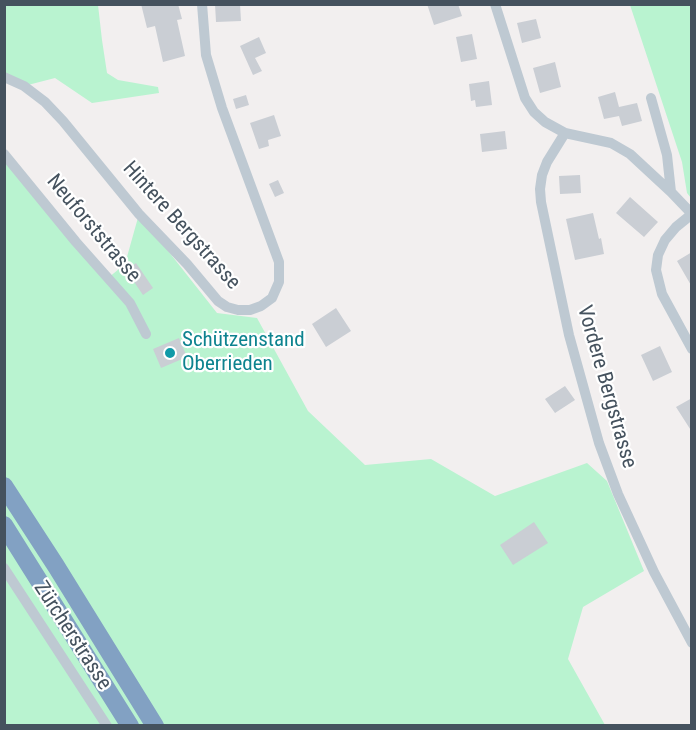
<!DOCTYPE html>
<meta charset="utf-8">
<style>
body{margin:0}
#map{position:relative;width:696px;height:730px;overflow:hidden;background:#f2efef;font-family:"Roboto Condensed",sans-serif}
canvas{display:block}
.frame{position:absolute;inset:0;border:6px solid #45525e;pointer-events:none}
</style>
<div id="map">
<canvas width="696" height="730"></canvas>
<div class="frame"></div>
</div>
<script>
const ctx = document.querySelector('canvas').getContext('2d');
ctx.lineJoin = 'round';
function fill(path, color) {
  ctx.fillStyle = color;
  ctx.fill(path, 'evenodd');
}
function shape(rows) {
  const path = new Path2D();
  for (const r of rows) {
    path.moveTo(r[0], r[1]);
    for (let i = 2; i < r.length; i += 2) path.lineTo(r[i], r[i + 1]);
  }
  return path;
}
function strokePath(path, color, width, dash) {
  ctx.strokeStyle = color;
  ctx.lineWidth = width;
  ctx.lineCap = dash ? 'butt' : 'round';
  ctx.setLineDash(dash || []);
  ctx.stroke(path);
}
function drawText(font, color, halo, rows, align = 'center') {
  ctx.font = font + ' "Roboto Condensed",sans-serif';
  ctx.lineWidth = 4.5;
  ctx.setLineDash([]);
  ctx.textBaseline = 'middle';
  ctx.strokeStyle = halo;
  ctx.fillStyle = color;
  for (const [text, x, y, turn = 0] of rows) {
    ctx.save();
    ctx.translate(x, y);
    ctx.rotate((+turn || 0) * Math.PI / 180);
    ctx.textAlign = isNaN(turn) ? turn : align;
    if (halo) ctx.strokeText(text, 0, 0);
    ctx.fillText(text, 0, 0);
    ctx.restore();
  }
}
fill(shape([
 [4,5,98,5,102,40,107,73,118,80,158,87,159,93,92,103,55,78,24,86,5,77],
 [630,5,691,5,691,198,687,193,682,162],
 [4,154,108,278,125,264,139,214,217,313,257,318,308,411,365,465,431,459,495,496,587,463,607,481,644,571,583,607,568,659,605,725,5,725]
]), '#b9f3d0');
fill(shape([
 [141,4,178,4,182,19,177,20,185,56,163,62,155,26,147,28],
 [215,4,240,4,241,21,216,22],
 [427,4,458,4,462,16,434,25],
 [536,19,541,38,522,43,517,23],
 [472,34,477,59,461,62,456,37],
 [259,37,266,53,255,58,262,71,253,75,240,46],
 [555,62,561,87,540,93,533,68],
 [489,81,492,105,476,107,475,100,471,101,469,84],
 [615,92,619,107,637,103,642,121,622,126,619,116,604,119,598,97],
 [246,95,249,105,236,109,233,99],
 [274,115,281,136,268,140,269,146,259,149,250,123],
 [505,131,507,149,482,152,480,134],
 [580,175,581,193,560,194,559,176],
 [278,180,284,193,275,197,269,184],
 [630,197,658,222,644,237,616,213],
 [593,213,599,239,601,238,604,254,575,260,566,219],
 [692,252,692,287,677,261],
 [136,263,153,288,143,295,126,270],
 [336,308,351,331,326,347,312,324],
 [179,338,187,357,161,368,153,349],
 [660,346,672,372,653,381,641,355],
 [565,386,575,400,555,413,545,399],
 [692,398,692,432,676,407],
 [534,522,548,543,513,565,500,545]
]), '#caced4');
strokePath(shape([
 [495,4,525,98,534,112,545,122,565,133,611,143,630,154,671,192,692,214,676,227,665,240,658,255,656,270,662,294,692,349],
 [4,77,24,86,45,102,63,121,139,214,187,264,218,301,227,307,238,310,250,310,261,306,272,298,279,282,279,262,222,108,206,55,202,4],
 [651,98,667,155,671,192],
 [565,133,547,162,542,175,540,189,541,202,569,335,599,443,618,494,654,572,692,643],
 [4,154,76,242,130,303,146,334],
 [4,568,107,726]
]), '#bec9d2', 10);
strokePath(shape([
 [4,486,56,566,155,726],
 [4,525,130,726]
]), '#82a1c3', 18);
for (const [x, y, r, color] of [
 [170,353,6,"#0f9aa8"]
]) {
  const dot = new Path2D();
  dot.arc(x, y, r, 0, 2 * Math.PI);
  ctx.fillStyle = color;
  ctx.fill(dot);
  strokePath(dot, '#fff', 2);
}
drawText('21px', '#45525e', '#fff', [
 ["Hintere Bergstrasse",181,226,48],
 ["Neuforststrasse",93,229,50],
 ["Vordere Bergstrasse",606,387,74],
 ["Zürcherstrasse",72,636,57]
]);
drawText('21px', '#0d838f', '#fff', [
 ["Schützenstand",182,341],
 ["Oberrieden",182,365]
], 'left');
</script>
